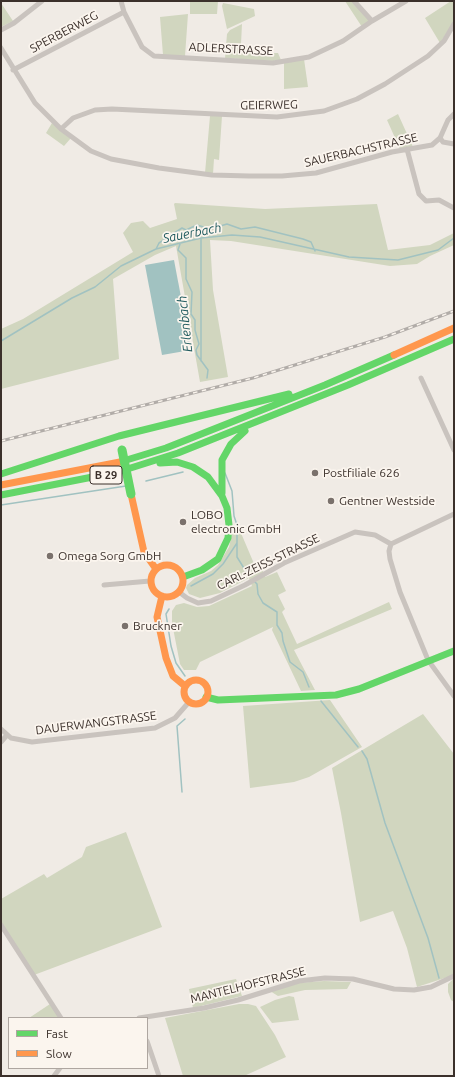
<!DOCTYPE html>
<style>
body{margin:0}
#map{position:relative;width:455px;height:1077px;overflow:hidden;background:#f0ebe5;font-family:Ubuntu,sans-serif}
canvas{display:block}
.frame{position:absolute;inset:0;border:2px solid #3b302b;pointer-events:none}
.legend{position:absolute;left:8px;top:1017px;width:140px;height:52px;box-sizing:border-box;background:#fbf5ee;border:1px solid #aea6a0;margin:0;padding:5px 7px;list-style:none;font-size:12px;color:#3b302b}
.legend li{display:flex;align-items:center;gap:8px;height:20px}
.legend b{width:20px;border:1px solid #aea6a0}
</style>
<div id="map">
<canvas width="455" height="1077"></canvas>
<div class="frame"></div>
<ul class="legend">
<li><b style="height:5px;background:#63d668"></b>Fast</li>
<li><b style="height:5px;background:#ff974d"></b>Slow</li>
</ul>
</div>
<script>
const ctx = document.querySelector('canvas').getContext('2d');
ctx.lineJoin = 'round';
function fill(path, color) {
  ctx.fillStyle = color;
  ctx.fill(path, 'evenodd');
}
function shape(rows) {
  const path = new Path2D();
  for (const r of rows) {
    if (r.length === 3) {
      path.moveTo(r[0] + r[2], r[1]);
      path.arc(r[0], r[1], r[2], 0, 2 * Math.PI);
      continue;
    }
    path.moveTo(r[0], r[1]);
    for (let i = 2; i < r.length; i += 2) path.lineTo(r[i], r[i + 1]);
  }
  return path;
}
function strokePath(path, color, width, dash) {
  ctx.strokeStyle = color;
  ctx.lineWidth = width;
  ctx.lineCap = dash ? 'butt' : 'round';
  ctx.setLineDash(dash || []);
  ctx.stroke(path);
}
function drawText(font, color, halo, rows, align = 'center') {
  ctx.font = font + ' Ubuntu,sans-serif';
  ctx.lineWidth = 3.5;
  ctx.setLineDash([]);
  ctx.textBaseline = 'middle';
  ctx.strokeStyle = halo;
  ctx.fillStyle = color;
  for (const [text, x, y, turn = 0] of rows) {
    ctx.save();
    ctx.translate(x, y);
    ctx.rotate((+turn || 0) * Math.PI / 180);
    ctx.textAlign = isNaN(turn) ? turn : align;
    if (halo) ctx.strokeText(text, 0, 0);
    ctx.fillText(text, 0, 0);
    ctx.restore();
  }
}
fill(shape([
 [190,1,218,1,217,14,190,14],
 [345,1,352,1,371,20,362,27],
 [451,1,454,1,454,21,440,43,425,18],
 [1,3,13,21,1,27],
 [223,3,254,9,255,16,227,29,222,6],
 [188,14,185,56,163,55,160,17],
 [242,24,241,44,266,53,278,53,281,60,273,61,225,58,227,34,230,30],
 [304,59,308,87,284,89,284,63],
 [398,114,413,147,400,149,387,120],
 [210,116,222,116,219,160,214,159,213,174,205,173],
 [52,123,71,138,64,146,46,133],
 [175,203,265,209,377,204,388,250,430,245,454,233,454,245,430,256,417,264,390,266,231,241,210,240,213,290,228,377,200,382,176,246,155,255,113,279,119,359,1,389,1,329,23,319,133,252,123,233,131,223,143,221,150,228,177,219,174,204],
 [238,526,255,566,261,565,265,577,277,572,286,591,278,595,285,609,282,612,297,644,389,602,392,609,294,650,315,690,301,691,272,630,273,627,200,662,196,670,184,670,180,664,172,623,172,611,176,605,184,603,197,607,209,606,252,586,249,578,220,593,200,598,189,594,186,588,187,585,195,578,211,571,218,565,229,547,233,529],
 [330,700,362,747,309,777,294,782,250,788,243,706],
 [423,714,454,754,454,975,417,987,407,948,393,911,360,922,341,813,332,768],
 [126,832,162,927,34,975,1,925,1,899,44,874,47,878,82,857,86,847],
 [454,978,454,1002,451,1000,448,992,448,984],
 [236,979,242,996,193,1008,189,989],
 [324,981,351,982,347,989,305,990,278,996,270,991,297,983],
 [289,996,294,997,299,1020,272,1023,260,1007,275,1000],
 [50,1004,59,1018,29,1018],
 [239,1004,248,1004,256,1006,275,1035,286,1057,244,1076,183,1076,165,1018]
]), '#d1d6bf');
fill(shape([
 [174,260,191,350,162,355,145,265]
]), '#a1c2c1');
strokePath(shape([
 [201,238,201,361],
 [180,244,178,250,186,258,186,279,192,292,191,314,195,320,195,330,199,344,196,350,197,355,208,370,207,378],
 [156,249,159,243,182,228,186,230,197,225,210,229,227,224,241,229,255,227,303,239,311,242,315,251],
 [1,341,72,298,95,287,121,266,156,249,201,238,232,235,260,237,349,257,398,260,438,250,454,238],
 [225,473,232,491,234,516,237,525,237,557,247,573],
 [146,481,183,472],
 [1,505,126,486],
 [254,581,257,584,258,594,263,603,277,612,277,625,282,633,283,641,290,662,303,672,309,687],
 [191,586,213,574,223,564,237,543],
 [169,609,166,614,171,646,176,663,185,676],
 [321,701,358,747],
 [362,751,367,759,385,823,428,938,439,978],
 [182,792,177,726,185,719]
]), '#a1c2c1', 1.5);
strokePath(shape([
 [121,1,124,12,142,47,154,56,273,63,309,57,343,41,372,21,406,1],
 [354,1,372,21],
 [1,30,14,23,42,1],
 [1,48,35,103,61,129,91,151,111,159,159,168,212,175,249,176,282,176,316,173,392,152,432,145,440,138,448,120,454,114],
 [13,70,124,12],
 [61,129,73,118,95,110,112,109,277,117,324,111,357,99,385,84,428,56,444,41,454,24],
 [440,138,443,142,454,144],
 [407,149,419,194,426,201,439,200,454,208],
 [421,378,454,450],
 [391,544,389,551,390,559,400,592,428,660,454,696],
 [391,544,454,514],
 [104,585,150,581],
 [179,592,187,598,198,603,211,601,245,585,284,563,355,532,375,535,391,544],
 [1,729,11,738,32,742,155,728,175,718,189,702],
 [1,742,7,735],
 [1,925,61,1018],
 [139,1018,204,1008,238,1000,299,981,325,978,353,979,394,989,414,990,431,987,454,976],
 [147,1041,159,1076],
 [54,1076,60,1068]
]), '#c9c3be', 5);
strokePath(shape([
 [120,462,166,448,325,385,394,355],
 [160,463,177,462,193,467,208,477,222,496,227,508,229,525,228,538,218,559,202,570,183,577],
 [1,474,119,436,289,394],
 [222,493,222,460,231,444,245,431],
 [1,495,118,472,178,453,348,385,454,339],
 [206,697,218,700,336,695,359,689,454,651]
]), '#63d668', 7);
strokePath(shape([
 [394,355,454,328],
 [1,485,120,462],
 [131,494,144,552,156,569],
 [167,581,16],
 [162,596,157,617,166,658,173,676,185,686],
 [196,692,12]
]), '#ff974d', 7);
const rail = shape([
 [1,441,253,378,385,337,454,311]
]);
strokePath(rail, '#b1aca8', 3);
strokePath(rail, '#fbf5ee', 1.5, [4.5]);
strokePath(shape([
 [122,450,131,494]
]), '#63d668', 9);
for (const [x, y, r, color] of [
 [315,473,4,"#7a716c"],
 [331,501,4,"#7a716c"],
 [183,522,4,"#7a716c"],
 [50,556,4,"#7a716c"],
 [125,626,4,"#7a716c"]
]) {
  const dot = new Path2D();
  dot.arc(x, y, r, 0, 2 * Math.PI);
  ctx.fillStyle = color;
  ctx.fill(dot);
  strokePath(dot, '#fbf5ee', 1.5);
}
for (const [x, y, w] of [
 [106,475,32]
]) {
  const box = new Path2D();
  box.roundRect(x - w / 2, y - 9, w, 18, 3);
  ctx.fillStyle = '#fbf5ee';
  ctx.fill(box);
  strokePath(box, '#3b302b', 1);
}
drawText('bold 11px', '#3b302b', null, [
 ["B 29",106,475]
]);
drawText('12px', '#3b302b', '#fbf5ee', [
 ["SPERBERWEG",64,32,-28],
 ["ADLERSTRASSE",231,49,3],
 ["GEIERWEG",269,105,-1],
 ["SAUERBACHSTRASSE",361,150,-13],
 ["CARL-ZEISS-STRASSE",268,562,-26],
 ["DAUERWANGSTRASSE",96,723,-7],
 ["MANTELHOFSTRASSE",248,985,-14]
]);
drawText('12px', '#3b302b', '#fbf5ee', [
 ["Postfiliale 626",323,473],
 ["Gentner Westside",339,501],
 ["LOBO",191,515],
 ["electronic GmbH",191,529],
 ["Omega Sorg GmbH",58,556],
 ["Bruckner",133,626]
], 'left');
drawText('italic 13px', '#1f5a5e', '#fbf5ee', [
 ["Sauerbach",192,233,-11],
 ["Erlenbach",185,324,-96]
]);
</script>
